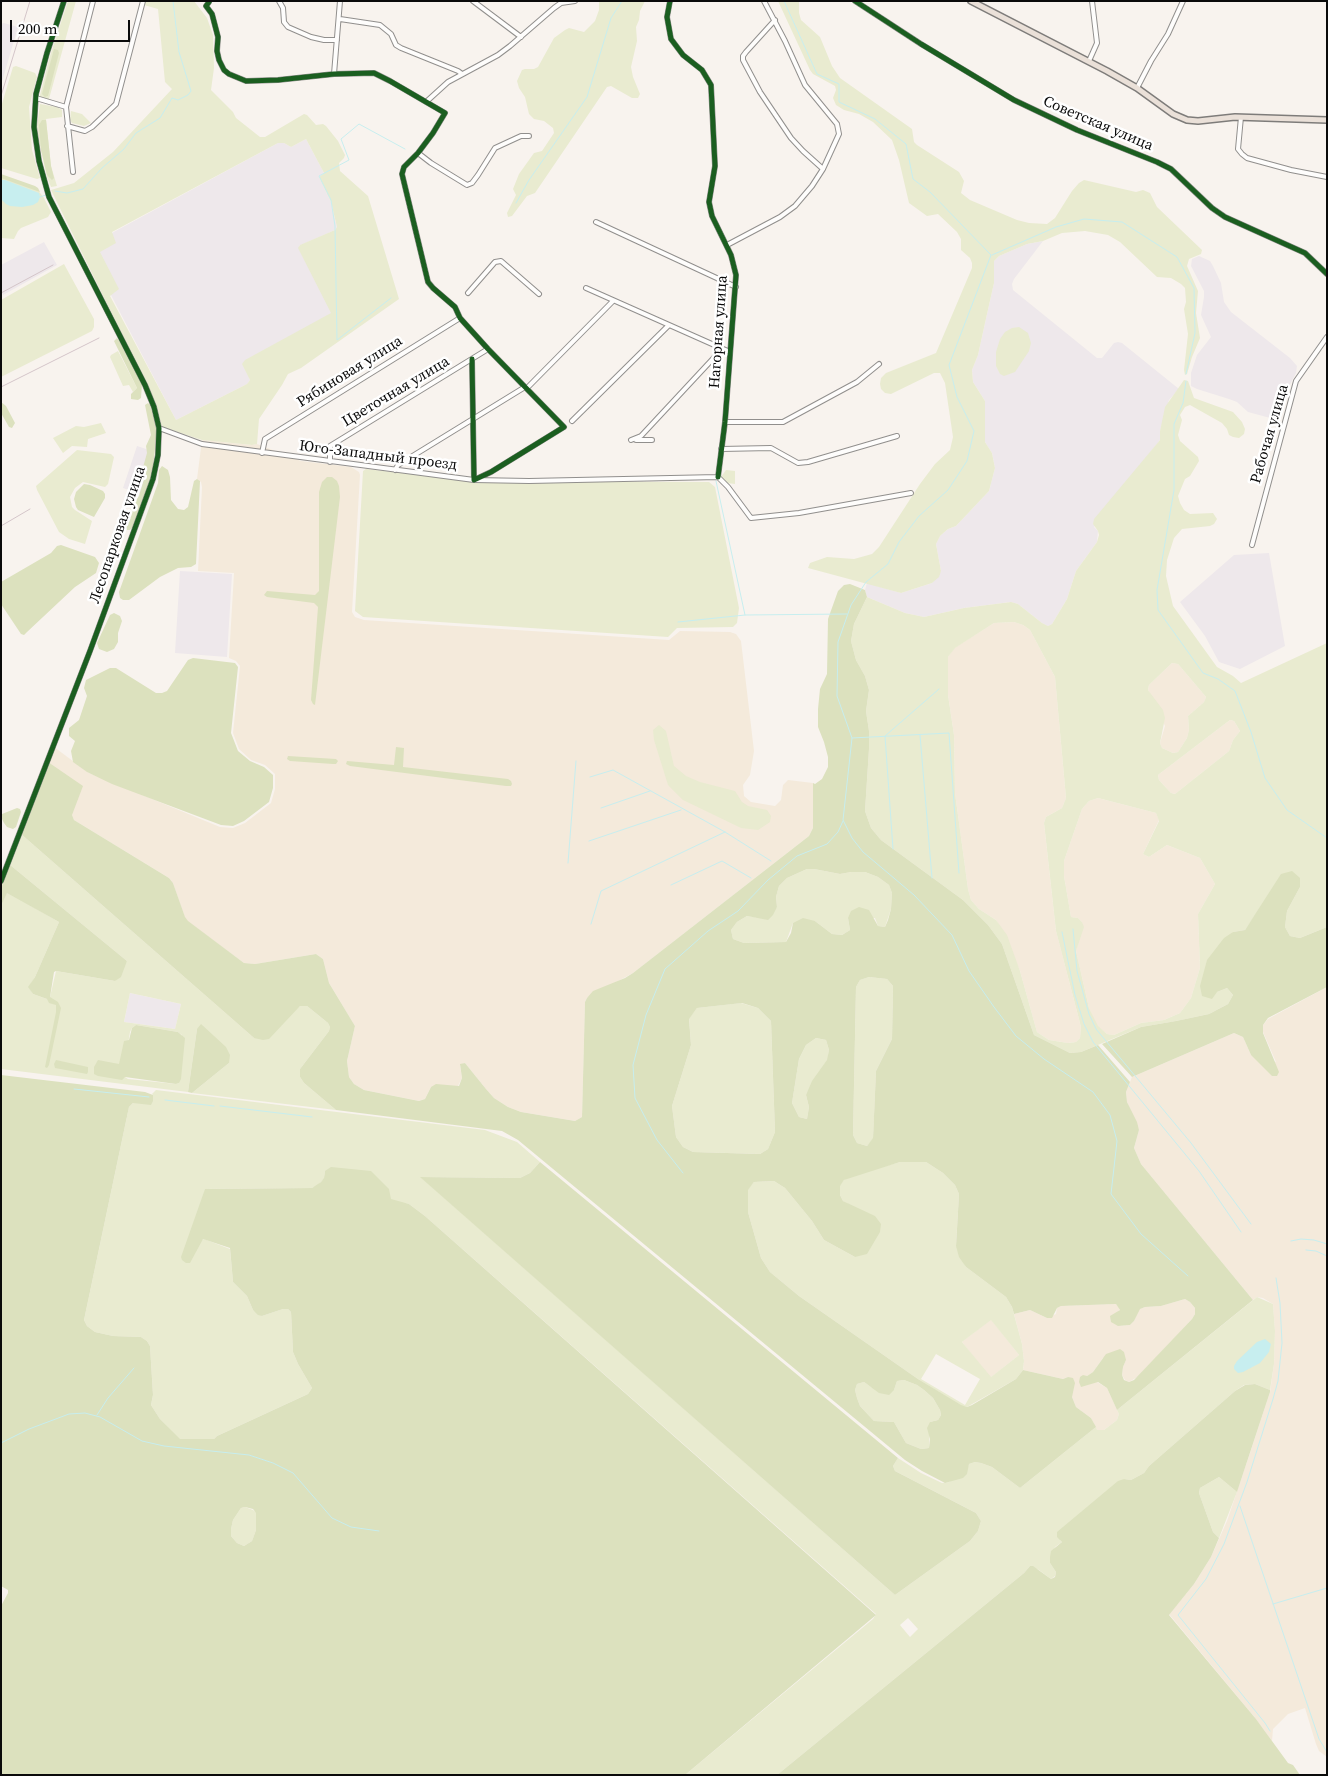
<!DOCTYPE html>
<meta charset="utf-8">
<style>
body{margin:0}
#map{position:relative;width:1328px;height:1776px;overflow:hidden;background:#f8f3ee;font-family:"Source Serif 4",serif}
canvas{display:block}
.frame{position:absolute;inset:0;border:2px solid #0a0a0a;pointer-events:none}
.scale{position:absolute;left:10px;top:20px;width:120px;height:22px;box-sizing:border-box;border:2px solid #0a0a0a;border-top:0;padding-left:6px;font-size:15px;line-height:18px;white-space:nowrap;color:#0a0a0a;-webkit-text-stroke:4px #fff;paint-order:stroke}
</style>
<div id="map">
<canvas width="1328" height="1776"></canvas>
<div class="frame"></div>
<div class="scale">200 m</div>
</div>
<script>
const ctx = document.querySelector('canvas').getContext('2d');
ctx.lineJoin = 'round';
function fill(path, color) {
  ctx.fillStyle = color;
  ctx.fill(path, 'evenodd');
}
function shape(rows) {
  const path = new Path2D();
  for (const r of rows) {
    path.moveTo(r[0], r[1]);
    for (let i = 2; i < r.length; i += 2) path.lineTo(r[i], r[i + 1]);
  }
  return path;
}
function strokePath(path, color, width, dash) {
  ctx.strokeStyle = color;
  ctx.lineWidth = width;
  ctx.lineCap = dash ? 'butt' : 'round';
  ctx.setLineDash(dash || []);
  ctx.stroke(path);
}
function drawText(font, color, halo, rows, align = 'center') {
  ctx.font = font + ' "Source Serif 4",serif';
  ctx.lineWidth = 5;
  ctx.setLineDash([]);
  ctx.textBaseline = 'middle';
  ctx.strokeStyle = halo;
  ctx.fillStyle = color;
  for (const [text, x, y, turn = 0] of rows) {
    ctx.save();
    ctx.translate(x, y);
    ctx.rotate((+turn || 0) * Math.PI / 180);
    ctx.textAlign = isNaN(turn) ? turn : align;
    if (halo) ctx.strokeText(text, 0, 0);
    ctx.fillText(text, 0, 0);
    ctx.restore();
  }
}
fill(shape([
 [4,23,18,27,1,85,1,24],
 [306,139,324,173,319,177,331,202,337,227,335,230,299,246,332,313,249,377,250,380,247,384,176,420,86,247,278,143,284,143,291,147],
 [1043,241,1014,279,1012,284,1013,290,1097,358,1102,358,1114,343,1118,342,1122,343,1179,389,1169,400,1160,431,1160,440,1094,527,1098,531,1097,542,1076,571,1067,599,1052,624,1048,626,1042,623,1018,604,1011,602,964,608,924,617,905,613,867,597,865,590,867,583,901,593,932,583,941,571,936,544,940,536,948,529,956,526,989,491,995,468,992,453,985,442,985,401,973,382,972,370,978,355,987,314,994,283,994,261,999,256,1027,244],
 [44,242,57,265,3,295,1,291,1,265],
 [1199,256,1210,261,1213,266,1221,283,1224,302,1231,312,1290,358,1297,366,1296,373,1288,388,1280,418,1274,419,1248,412,1237,402,1229,399,1197,389,1191,386,1191,373,1197,355,1211,337,1201,315,1204,297,1204,291,1191,266,1192,259],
 [137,446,146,449,148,451,146,476,141,494,123,488],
 [1269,553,1285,646,1240,669,1219,662,1205,636,1180,602,1234,555],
 [180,571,232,574,227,657,175,653],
 [130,993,181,1004,175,1029,124,1022]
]), '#eee8eb');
fill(shape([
 [202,440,251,445,257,444,301,461,351,467,359,472,360,475,352,612,355,617,364,620,669,640,680,631,730,632,736,634,741,641,754,751,750,775,743,785,744,796,751,802,775,806,781,800,783,785,788,780,813,783,813,828,809,836,633,973,587,998,585,1002,582,1117,575,1121,521,1112,508,1107,494,1098,486,1089,465,1063,460,1065,462,1078,458,1086,431,1087,425,1099,419,1101,364,1090,354,1084,349,1077,347,1061,355,1026,329,983,323,959,316,954,255,964,244,963,188,922,185,918,173,883,169,878,74,820,48,762,54,747,89,773,220,827,233,828,245,823,271,803,275,789,275,774,265,765,251,760,239,749,233,733,240,666,236,661,229,658,234,573,198,571,202,487,201,482,197,479],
 [1014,622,1023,625,1030,630,1055,677,1066,798,1062,808,1046,817,1044,823,1056,931,1081,1027,1080,1038,1076,1042,1068,1043,1049,1040,1037,1032,1020,971,996,920,979,909,971,900,968,889,955,793,954,735,948,695,948,657,954,648,994,623],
 [1172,663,1178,664,1206,697,1204,702,1188,716,1189,730,1187,738,1178,752,1173,753,1162,748,1160,743,1165,726,1148,690,1149,685],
 [1230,720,1234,721,1240,731,1233,740,1229,751,1175,794,1171,793,1159,780,1158,775],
 [1098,798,1156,813,1159,820,1143,854,1149,857,1167,845,1200,858,1215,884,1198,914,1200,968,1191,998,1180,1013,1164,1020,1141,1023,1114,1035,1107,1034,1097,1026,1089,1008,1076,951,1082,922,1078,918,1071,917,1064,876,1064,861,1082,809,1089,801],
 [1327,987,1327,1757,1319,1751,1316,1744,1305,1708,1288,1714,1273,1729,1272,1741,1256,1719,1169,1614,1194,1584,1211,1557,1227,1521,1249,1456,1270,1392,1274,1364,1275,1331,1273,1304,1263,1298,1257,1297,1253,1300,1141,1164,1134,1148,1139,1130,1127,1102,1126,1092,1132,1077,1234,1033,1243,1037,1251,1055,1276,1062,1263,1032,1263,1025,1268,1019],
 [1185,1299,1190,1302,1195,1308,1195,1314,1192,1319,1139,1376,1129,1382,1125,1380,1122,1375,1123,1367,1126,1360,1103,1358,1093,1372,1087,1376,1107,1388,1119,1414,1117,1420,1104,1430,1097,1430,1091,1418,1076,1407,1072,1397,1072,1392,1068,1377,1063,1379,1023,1370,1024,1361,1022,1344,1014,1314,1030,1310,1047,1318,1056,1314,1057,1308,1061,1306,1116,1304,1120,1309,1118,1312,1118,1326,1130,1325,1134,1321,1139,1309,1145,1307,1161,1306],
 [991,1319,1019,1355,990,1378,962,1342]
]), '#f4eadb');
fill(shape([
 [68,1,76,1,49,99,62,105,40,98,40,95,50,56],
 [145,1,194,1,207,18,213,35,214,68,211,90,233,112,236,118,260,137,265,137,304,114,307,115,316,125,323,124,326,126,338,141,345,155,344,158,339,163,340,171,368,196,399,299,301,368,288,374,282,385,259,419,257,444,252,445,202,440,162,427,152,396,143,377,51,190,74,183,113,152,172,89,165,82,158,9,144,5],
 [306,139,324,173,319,177,331,202,337,227,335,230,300,245,298,248,331,313,245,360,242,364,250,380,247,384,176,420,110,296,119,289,100,252,116,243,112,232,278,143,284,143,291,147],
 [599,1,645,1,640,11,639,20,636,27,637,41,631,67,633,77,640,94,638,98,632,98,611,86,607,87,535,193,527,196,512,216,508,217,507,213,516,195,513,189,519,174,534,153,542,151,554,133,553,128,544,121,534,119,529,114,525,97,519,88,517,81,522,70,525,69,534,69,538,67,554,38,565,30,569,28,584,32,595,21,599,10],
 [778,1,799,1,799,13,801,20,820,37,832,66,840,78,912,129,914,142,917,145,959,172,964,181,961,193,970,200,1017,220,1029,223,1047,224,1055,218,1072,191,1079,183,1084,180,1136,192,1143,190,1150,193,1157,207,1202,250,1201,254,1189,259,1187,266,1198,291,1196,313,1200,338,1192,357,1187,374,1185,375,1184,370,1188,334,1184,309,1186,302,1185,288,1181,284,1171,278,1157,277,1120,242,1108,235,1085,231,1062,233,1043,241,1027,244,999,256,994,261,994,283,987,314,978,355,972,370,973,382,985,401,985,442,992,453,995,468,989,491,956,526,948,529,940,536,936,544,941,571,939,577,932,583,901,593,808,568,810,563,827,557,854,559,872,554,879,547,920,484,935,464,950,450,953,437,945,383,940,373,934,373,891,394,885,393,881,389,880,384,881,378,886,373,936,353,972,268,972,263,970,258,961,250,961,239,957,232,938,214,927,216,909,203,899,160,892,140,873,122,859,114,844,110,836,105,833,98,836,90,835,86,813,74,810,70],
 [16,66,35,73,37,77,29,107,32,150,40,178,37,179,1,168,1,107,13,67],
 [40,104,57,107,62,110,62,117,46,119,51,166,57,186,51,187,47,177,39,141,37,127],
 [71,111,82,114,91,123,84,126,72,123,70,120],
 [1,175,37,189,44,198,51,212,48,217,21,228,18,231,14,239,1,238],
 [64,264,94,319,94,327,92,331,1,377,1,300],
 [1019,327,1028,333,1031,343,1029,351,1015,372,1004,376,1000,374,996,366,996,352,1000,339,1005,332,1012,328],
 [118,351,137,388,133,392,129,385,123,386,110,357,111,355],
 [1184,380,1188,381,1194,398,1233,412,1242,422,1245,429,1244,434,1239,438,1233,437,1229,435,1227,429,1222,423,1190,405,1185,407,1180,415,1182,420,1178,435,1180,441,1198,457,1199,461,1190,476,1185,479,1178,496,1180,503,1184,510,1190,514,1213,513,1217,519,1214,524,1210,526,1182,529,1174,538,1167,560,1166,576,1173,606,1217,667,1233,676,1241,683,1327,643,1327,927,1300,938,1290,936,1285,927,1287,911,1300,887,1261,907,1245,930,1233,932,1217,992,1227,988,1233,995,1228,1004,1209,1014,1176,1021,1141,1027,1081,1052,1070,1053,1034,1035,1002,944,988,925,963,900,881,840,871,828,865,811,869,749,869,731,866,711,869,690,865,676,856,660,851,641,854,624,867,597,905,613,924,617,964,608,1011,602,1018,604,1042,623,1048,626,1052,624,1067,599,1076,571,1097,542,1099,535,1098,531,1093,524,1094,519,1160,440,1160,431,1165,407],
 [1014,622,1023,625,1030,630,1055,677,1066,798,1062,808,1046,817,1044,823,1056,931,1081,1027,1080,1038,1076,1042,1068,1043,1049,1040,1037,1032,1020,971,1007,935,996,920,979,909,971,900,968,889,955,793,954,735,948,695,948,657,955,648,994,623],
 [1172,663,1178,664,1206,697,1204,702,1188,716,1189,730,1187,738,1178,752,1173,753,1162,748,1160,743,1165,718,1163,710,1148,690,1149,685],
 [1230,720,1234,721,1240,731,1233,740,1229,751,1175,794,1171,793,1159,780,1158,775],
 [1098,798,1156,813,1159,821,1143,854,1149,857,1167,845,1200,858,1215,884,1198,914,1200,968,1191,998,1180,1013,1164,1020,1141,1023,1114,1035,1107,1034,1098,1026,1089,1008,1076,951,1084,927,1082,922,1078,918,1071,917,1064,876,1064,861,1082,809,1089,801],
 [101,423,106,433,88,439,87,447,72,446,63,453,53,438,76,426,84,427],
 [77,450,111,454,114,457,108,484,105,487,83,482,75,488,70,497,72,507,75,510,92,521,85,544,69,539,59,532,37,490,36,486],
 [366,469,474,481,709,482,715,487,739,608,737,623,733,627,677,628,668,637,363,617,355,611,363,471],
 [726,470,735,471,735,484,727,483,721,477],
 [659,725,666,731,674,766,686,776,700,782,735,791,742,802,748,806,767,810,771,816,770,822,758,830,741,828,683,800,668,785,654,740,653,730],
 [21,834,254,1038,300,1006,307,1006,328,1023,330,1027,329,1031,300,1069,300,1077,304,1083,336,1110,192,1093,229,1063,197,1029,188,1092,1,1069,1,906,7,892,59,922,35,977,29,987,33,994,47,999,50,997,56,971,115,981,127,961,9,864],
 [130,993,181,1004,175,1029,124,1022],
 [136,1025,178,1032,182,1035,179,1083,176,1084,128,1079,125,1077,123,1074,130,1032,132,1028],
 [807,869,814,869,840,874,851,872,865,872,878,877,889,885,892,893,891,909,885,927,878,926,875,918,848,918,850,930,842,935,832,934,815,921,793,923,786,942,744,943,733,939,731,930,737,922,747,916,767,919,777,907,776,897,779,886,787,878],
 [869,977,887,979,893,986,892,1039,876,1071,873,1139,867,1146,857,1143,853,1135,856,987,860,980],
 [741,1003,758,1008,771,1021,775,1132,768,1149,760,1154,693,1152,683,1147,676,1137,672,1106,691,1045,689,1018,697,1008],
 [816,1038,826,1040,829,1050,828,1060,806,1095,809,1107,807,1119,799,1117,792,1103,799,1059,806,1045],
 [156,1090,485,1130,517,1142,540,1162,530,1173,520,1178,421,1177,895,1595,970,1541,978,1531,981,1521,976,1513,895,1471,893,1466,898,1458,921,1473,942,1483,949,1482,967,1470,969,1464,975,1462,981,1463,992,1467,1020,1488,1096,1427,1097,1430,1104,1430,1117,1420,1119,1414,1117,1410,1257,1297,1273,1304,1275,1331,1274,1364,1270,1390,1255,1384,1244,1385,1235,1391,1149,1466,1144,1473,1131,1480,1124,1479,1060,1540,1062,1542,1055,1547,1050,1563,1056,1572,1055,1576,1051,1579,1039,1570,1030,1566,1024,1573,777,1775,685,1775,873,1619,876,1614,425,1216,409,1204,395,1202,325,1171,324,1179,317,1186,312,1188,205,1189,201,1240,204,1239,230,1249,233,1282,247,1296,253,1310,262,1316,283,1309,288,1309,291,1312,293,1352,298,1364,312,1388,308,1394,217,1436,214,1439,179,1439,160,1419,151,1405,153,1395,150,1346,147,1341,141,1337,113,1336,95,1332,87,1326,84,1320,129,1107,133,1103,153,1095,152,1094],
 [908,1618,918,1629,910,1637,900,1625],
 [900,1162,926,1162,943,1173,955,1185,959,1194,956,1245,966,1267,1006,1297,1012,1307,1022,1344,1024,1361,1023,1370,1016,1379,967,1407,961,1406,918,1379,799,1296,770,1272,761,1258,748,1212,748,1189,754,1182,774,1181,785,1188,812,1221,824,1240,855,1257,850,1205,843,1201,840,1195,840,1185,844,1180,850,1176],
 [991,1320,1019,1355,991,1377,962,1342],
 [936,1354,980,1379,965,1405,921,1379],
 [904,1380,917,1385,924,1390,933,1398,940,1410,941,1415,938,1420,930,1422,929,1448,921,1449,906,1443,894,1422,874,1421,860,1406,857,1398,855,1390,857,1384,864,1382,871,1387,894,1390,897,1381],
 [1219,1477,1237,1492,1219,1538,1213,1532,1199,1493,1200,1488],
 [245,1507,253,1510,257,1513,256,1530,252,1541,244,1546,237,1543,231,1536,231,1529,233,1520,241,1508]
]), '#e9ebd0');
fill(shape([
 [54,49,58,50,59,53,48,96,45,97,42,94],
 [42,120,46,120,51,166,54,178,52,180,47,175,41,150,39,125],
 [1,174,35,186,38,188,40,192,1,178],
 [117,338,120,342,142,384,141,398,138,400,131,399,131,394,137,388,114,341],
 [1,402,6,406,15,423,12,428,9,427,1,413],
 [148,403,150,405,157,429,152,479,134,526,130,530,127,530,124,526,132,506,139,496,144,479,142,471,147,453,146,446,151,435,145,405],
 [162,466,168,470,170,477,171,500,178,509,184,510,188,507,194,481,197,479,200,481,196,564,191,567,178,568,160,577,129,600,123,600,120,598,119,592,158,483,159,470],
 [327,477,332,477,337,481,339,486,340,497,315,705,313,704,311,700,318,607,314,603,267,597,264,595,267,591,315,595,319,591,319,492,322,482],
 [84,484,90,485,103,491,105,494,105,498,94,517,78,510,76,507,74,499,76,492],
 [61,545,95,557,99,563,96,573,75,587,27,632,24,635,21,634,1,604,1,582,51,553,57,546],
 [850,584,865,590,867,597,854,624,851,641,856,660,865,676,869,690,866,711,869,731,869,749,865,811,871,828,881,840,963,900,988,925,1002,944,1034,1035,1070,1053,1081,1052,1098,1045,1130,1082,1126,1092,1127,1102,1137,1122,1139,1130,1134,1148,1141,1164,1253,1300,1117,1410,1107,1388,1098,1382,1081,1387,1079,1382,1080,1377,1083,1375,1087,1376,1093,1372,1106,1354,1120,1349,1124,1352,1126,1360,1123,1367,1122,1375,1124,1380,1129,1382,1134,1380,1192,1319,1195,1314,1195,1308,1190,1302,1185,1299,1161,1306,1145,1307,1140,1309,1134,1321,1130,1325,1118,1326,1111,1322,1110,1316,1120,1310,1116,1304,1061,1306,1057,1308,1052,1318,1047,1318,1030,1310,1014,1314,1012,1307,1006,1297,966,1267,959,1257,956,1246,959,1194,955,1185,943,1173,926,1162,900,1162,844,1180,840,1186,840,1195,843,1201,875,1216,881,1224,880,1232,867,1254,855,1257,824,1240,812,1221,785,1188,774,1181,754,1182,748,1190,748,1212,761,1258,770,1272,799,1296,918,1379,961,1405,967,1407,972,1405,1016,1379,1023,1370,1063,1379,1068,1377,1073,1378,1075,1383,1072,1397,1076,1407,1091,1418,1096,1427,1020,1488,992,1467,981,1463,975,1462,969,1464,967,1474,963,1478,945,1483,922,1471,905,1460,518,1140,502,1131,336,1110,304,1083,300,1077,300,1069,329,1031,330,1027,328,1023,307,1006,300,1006,269,1039,263,1040,254,1038,21,834,48,762,83,786,72,815,74,820,169,878,173,883,185,917,188,921,244,963,255,964,316,954,323,959,329,983,355,1026,347,1061,349,1077,354,1084,364,1090,419,1101,425,1099,431,1087,436,1084,459,1086,462,1078,460,1064,465,1063,486,1089,494,1098,508,1107,521,1112,575,1121,582,1117,585,1002,587,998,593,991,625,978,633,973,809,836,813,828,813,783,815,784,822,779,828,767,828,757,824,742,818,727,818,709,820,689,827,674,828,619,838,591,844,585],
 [807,869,814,869,840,874,851,872,865,872,878,877,889,885,892,893,891,909,888,920,885,927,878,926,869,910,859,907,851,911,848,918,850,930,842,935,832,934,815,921,803,918,793,923,791,933,786,942,744,943,733,939,731,930,737,922,747,916,768,920,773,915,777,907,776,897,779,886,787,878],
 [869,977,887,979,893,986,892,1039,876,1071,873,1138,867,1146,857,1143,853,1135,856,987,860,980],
 [742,1003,758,1008,771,1021,775,1132,768,1149,760,1154,693,1152,683,1147,676,1137,672,1106,691,1045,689,1019,697,1008],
 [816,1038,826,1040,829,1050,827,1060,812,1081,806,1095,809,1107,807,1119,799,1117,792,1103,799,1059,806,1045],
 [904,1380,917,1385,924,1390,933,1398,940,1410,941,1415,938,1420,930,1422,927,1428,930,1439,929,1448,921,1449,906,1443,894,1422,874,1421,860,1406,857,1398,855,1390,857,1384,864,1382,879,1393,889,1395,894,1390,897,1381],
 [114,613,120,616,122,621,118,633,118,642,114,649,107,652,99,649,97,643,110,615],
 [193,658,235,663,238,667,231,733,238,751,250,761,264,767,273,775,273,788,269,802,244,821,233,826,221,825,112,784,87,772,73,762,71,751,75,741,69,736,69,728,79,720,87,696,84,688,86,680,110,668,116,668,156,693,162,693,167,691,188,660],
 [396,747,404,748,403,767,508,779,511,781,512,784,511,786,506,786,350,766,346,764,347,761,394,765],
 [288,756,336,759,338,761,336,764,333,764,290,761,287,759],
 [17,808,20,809,21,812,16,827,13,829,7,827,4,823,2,819,2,814],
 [9,864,127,961,121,977,115,981,56,971,54,972,50,997,58,1002,61,1008,49,1065,47,1068,45,1067,56,1012,56,1005,49,1003,47,999,33,994,28,987,35,977,59,922,7,893,1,906,1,886],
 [1292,871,1300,878,1300,887,1287,911,1285,927,1290,936,1300,938,1327,927,1327,987,1268,1018,1263,1025,1263,1033,1279,1072,1277,1076,1272,1076,1251,1055,1243,1037,1234,1033,1132,1077,1102,1044,1141,1027,1176,1021,1209,1014,1228,1004,1233,995,1227,988,1217,992,1212,999,1202,996,1200,986,1207,960,1224,938,1233,932,1245,930,1281,874],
 [201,1024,226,1047,230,1055,229,1063,192,1093,188,1092,197,1029],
 [136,1025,178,1032,185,1038,181,1079,179,1083,176,1084,125,1077,122,1080,98,1076,94,1074,94,1067,98,1060,119,1064,124,1041,129,1040,132,1028],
 [56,1060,88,1067,88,1072,87,1074,55,1068,54,1064],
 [1,1075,145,1092,153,1095,153,1101,151,1105,133,1103,129,1107,84,1320,87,1326,95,1332,113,1336,141,1337,147,1341,150,1346,153,1395,151,1405,160,1419,180,1439,214,1439,217,1436,308,1394,312,1388,298,1364,293,1352,291,1312,288,1309,283,1309,262,1316,258,1315,253,1310,247,1296,233,1282,230,1248,203,1239,190,1263,186,1263,182,1260,181,1257,205,1189,312,1188,321,1182,324,1178,325,1171,331,1167,371,1171,389,1189,391,1199,409,1204,425,1216,876,1615,685,1775,1,1775,1,1606,8,1593,8,1590,1,1586],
 [245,1507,253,1509,256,1513,256,1530,252,1541,244,1546,237,1543,231,1536,231,1529,233,1520,241,1508],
 [540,1162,898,1458,893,1466,895,1471,976,1513,981,1521,978,1531,970,1541,895,1595,420,1177,520,1178,530,1173],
 [1255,1384,1270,1390,1270,1392,1237,1492,1219,1477,1200,1488,1199,1493,1213,1532,1219,1538,1211,1557,1194,1584,1169,1615,1256,1719,1288,1763,1293,1765,1300,1775,777,1775,1024,1573,1030,1566,1033,1566,1051,1579,1055,1577,1056,1572,1050,1563,1050,1557,1051,1551,1062,1542,1057,1537,1057,1532,1118,1481,1124,1479,1131,1480,1144,1473,1149,1466,1235,1391,1245,1385]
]), '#dce1be');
fill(shape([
 [1,180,5,180,39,193,40,197,38,202,33,205,22,207,10,206,6,204,1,199],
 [1265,1339,1271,1344,1269,1352,1260,1363,1243,1372,1238,1373,1234,1369,1234,1366,1237,1361,1257,1342]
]), '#c7eeef');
strokePath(shape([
 [784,1,817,74,839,84,839,102,875,119,906,144,913,179,930,192,991,255,949,365,957,397,974,431,967,461,948,490,919,516,899,542,888,564,866,582,851,605,838,642,837,696,852,738,843,820,852,838,863,852,914,895,952,935,969,971,994,1007,1016,1036,1044,1059,1093,1092,1110,1115,1117,1141,1111,1194,1141,1234,1188,1276],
 [55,191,67,193,83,189,102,168,124,149,136,133,160,118,172,98,178,100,188,95,191,91,179,52,173,1],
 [40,197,46,195],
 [516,203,529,180,587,97,611,18,622,1],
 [992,255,1056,227,1084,219,1122,222,1177,257,1194,288,1195,333,1186,374],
 [391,298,337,340,335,226,331,200,319,176,349,160,341,139,359,124,405,149],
 [1186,381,1183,403,1174,424,1174,490,1157,590,1158,610,1203,673,1218,679,1235,691,1251,732,1265,778,1287,810,1327,838],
 [716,481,745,615],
 [678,622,745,615,847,614],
 [920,735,932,878],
 [852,738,949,733,959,873],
 [590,777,613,770,725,832,771,861],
 [601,808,650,791],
 [589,841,681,810],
 [893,849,885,736,939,689],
 [568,863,576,761],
 [671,885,722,861,751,878],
 [591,924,601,891,725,832],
 [1073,929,1077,971,1089,1014,1096,1029,1191,1143,1251,1224],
 [1062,932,1075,995,1084,1024,1093,1042,1199,1171,1241,1232],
 [74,1089,149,1097],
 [165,1100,214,1106],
 [220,1106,312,1117],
 [683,1173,657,1140,635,1098,633,1065,646,1015,665,969,708,931,738,911,768,880,797,856,827,844,838,832,843,821],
 [1291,1241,1301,1239,1314,1240,1327,1244],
 [1306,1250,1316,1251,1327,1256],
 [97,1415,108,1398,134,1368],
 [1,1443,29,1429,69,1414,85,1413,100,1417,142,1441,164,1446,249,1455,273,1463,293,1473,332,1518,351,1527,379,1531],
 [1240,1506,1319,1739,1327,1752],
 [1273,1604,1327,1588],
 [1270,1731,1265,1723,1178,1615,1206,1579,1224,1544,1247,1482,1273,1399,1278,1381,1282,1343,1280,1303,1276,1278]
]), '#c7eeef', 1);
const minor = shape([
 [279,1,283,8,284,22,288,27,311,37,324,40,337,40],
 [473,1,521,37],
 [670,1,667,17,671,39,683,55,702,70,711,85,715,166,709,202,712,216,731,255,736,275,725,422,718,477],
 [855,1,921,44,1014,100,1077,130,1157,162,1171,169,1212,208,1225,217,1305,253,1327,274],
 [209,2,206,6,212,14,218,37,217,51,219,60,224,70,229,74,246,81,278,80,334,74,374,73,390,81,445,113,433,133,418,153,404,167,402,174,428,282,433,288,455,307,460,318,488,349,564,427,491,472,474,480,472,359],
 [340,19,380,25,391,34,396,45,401,48,458,71,462,74],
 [775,20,746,52,743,56,743,60,760,92,791,138,803,151,823,169],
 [1089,61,1097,43,1092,1],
 [334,74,340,1],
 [1137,88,1151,61,1168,34,1183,1],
 [36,98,66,107],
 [426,102,448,82,498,55,510,46,554,8,561,3,575,1],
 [1241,117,1238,149,1242,154,1247,158,1291,170,1327,177],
 [67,126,85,131,92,127,116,104,143,1],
 [418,153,431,163,467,185,472,183,478,175,495,148,521,136,529,136],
 [73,172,66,107,93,1],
 [596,222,736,287],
 [727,245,780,217,795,206,812,186,823,169,839,134,837,124,805,85,785,41,764,1],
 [586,288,730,352],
 [468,293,495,262,501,261,539,294],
 [529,386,613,301],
 [572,421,669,325],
 [725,422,783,422,857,382,879,364],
 [159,428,202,444,474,480,529,481,718,477],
 [631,440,641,436,722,349],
 [636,440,652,440],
 [721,449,771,448,798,463,808,462,897,436],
 [262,453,265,439,460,318],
 [330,462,330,446,488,349],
 [395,470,398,465,525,387],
 [718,477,728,487,751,518,799,513,911,493],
 [1252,545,1296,381,1327,337],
 [1,881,90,651,153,479,158,455,159,428,154,407,145,385,49,197,39,161,34,127,36,94,47,53,64,1]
]);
const major = shape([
 [971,1,1107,71,1137,88,1173,114,1187,120,1198,121,1235,117,1327,120]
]);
strokePath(minor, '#918f8d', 6);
strokePath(major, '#7e7c7a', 8);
strokePath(minor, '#fefdfc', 4);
strokePath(major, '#eae0d8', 5);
strokePath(shape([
 [1,96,30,1],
 [1,293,53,265],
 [1,387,99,338],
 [1,526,30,509]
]), '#d4c5c9', 1);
strokePath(shape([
 [670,1,667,17,671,39,683,55,702,70,711,85,715,166,709,202,712,216,731,255,736,275,725,422,718,477],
 [855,1,921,44,1014,100,1077,130,1157,162,1171,169,1212,208,1225,217,1305,253,1327,274],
 [209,2,206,6,212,14,218,37,217,51,219,60,224,70,229,74,246,81,278,80,334,74,374,73,390,81,445,113,433,133,418,153,404,167,402,174,428,282,433,288,455,307,460,318,488,349,564,427,491,472,474,480,472,359],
 [1,881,90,651,153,479,158,455,159,428,154,407,145,385,49,197,39,161,34,127,36,94,47,53,64,1]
]), '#1b5e20', 5);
drawText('15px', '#0a0a0a', '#fff', [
 ["Советская улица",1098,124,23],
 ["Нагорная улица",719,332,-86],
 ["Рябиновая улица",350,372,-32],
 ["Цветочная улица",396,392,-31],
 ["Рабочая улица",1270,434,-74],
 ["Юго-Западный проезд",378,456,7],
 ["Лесопарковая улица",118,535,-71]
]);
</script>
